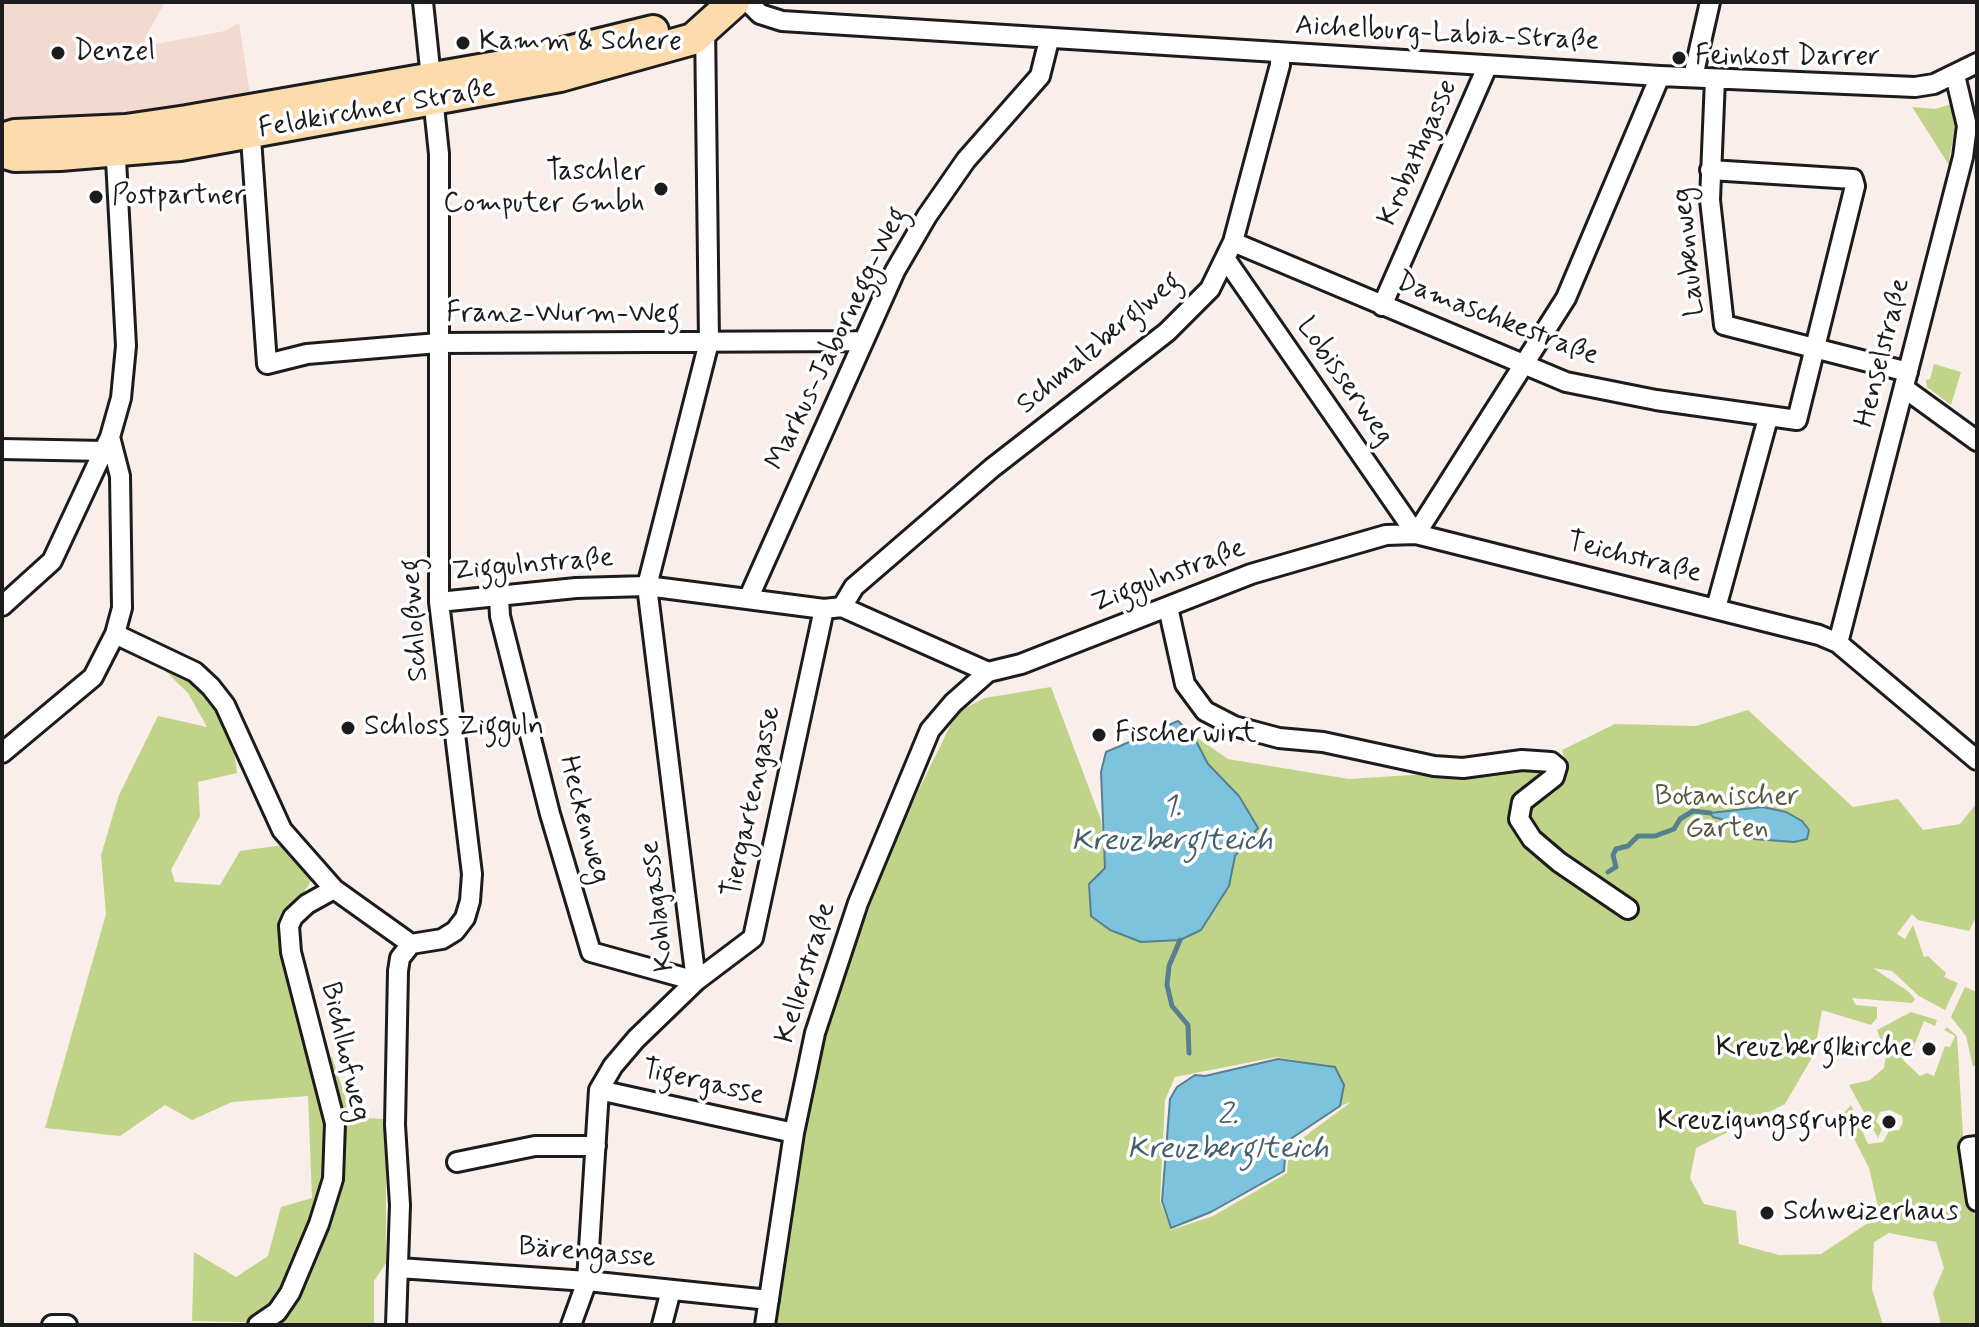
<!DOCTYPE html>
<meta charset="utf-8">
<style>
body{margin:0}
#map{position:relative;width:1979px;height:1327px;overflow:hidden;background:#f9eeea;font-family:Mynerve,sans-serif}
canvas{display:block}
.frame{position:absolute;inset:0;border:4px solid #1c1c1c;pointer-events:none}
</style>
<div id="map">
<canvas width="1979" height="1327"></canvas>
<div class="frame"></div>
</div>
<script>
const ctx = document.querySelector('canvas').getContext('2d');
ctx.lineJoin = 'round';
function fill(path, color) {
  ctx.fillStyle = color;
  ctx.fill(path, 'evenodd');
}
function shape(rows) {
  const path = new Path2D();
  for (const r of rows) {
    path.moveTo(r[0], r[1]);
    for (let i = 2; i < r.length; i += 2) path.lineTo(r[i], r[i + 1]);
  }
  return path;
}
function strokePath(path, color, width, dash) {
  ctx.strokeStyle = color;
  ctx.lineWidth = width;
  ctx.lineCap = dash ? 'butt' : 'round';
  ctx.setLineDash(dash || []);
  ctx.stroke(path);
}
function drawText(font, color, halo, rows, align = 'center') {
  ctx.font = font + ' Mynerve,sans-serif';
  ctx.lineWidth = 7;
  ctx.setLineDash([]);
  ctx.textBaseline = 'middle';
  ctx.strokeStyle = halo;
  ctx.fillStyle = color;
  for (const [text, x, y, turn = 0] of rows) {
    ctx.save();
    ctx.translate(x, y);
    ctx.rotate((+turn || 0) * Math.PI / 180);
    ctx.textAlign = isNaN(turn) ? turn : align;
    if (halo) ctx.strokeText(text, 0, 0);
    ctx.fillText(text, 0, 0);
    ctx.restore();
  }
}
fill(shape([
 [2,2,165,2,145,38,145,46,225,31,239,23,251,100,142,114,2,120]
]), '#f2dad0');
fill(shape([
 [1952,104,1959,130,1955,130,1949,159,1952,161,1951,168,1912,107,1935,109],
 [1934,364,1961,372,1951,405,1927,387,1926,380,1930,379],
 [155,661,205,685,219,706,233,744,237,773,198,782,200,816,171,870,175,882,220,885,240,851,283,845,311,881,278,933,308,1055,332,1057,352,1117,386,1119,386,1263,374,1281,374,1325,192,1321,194,1252,236,1277,268,1256,281,1207,312,1198,308,1096,232,1102,192,1120,165,1105,120,1136,45,1128,106,914,101,855,119,795,158,716,207,727,188,693],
 [1051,687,1101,820,1105,868,1229,886,1235,856,1258,828,1239,796,1208,764,1193,735,1228,759,1349,779,1553,766,1555,793,1568,771,1562,750,1615,724,1696,726,1748,710,1853,807,1898,799,1923,830,1960,824,1977,803,1977,915,1969,931,1918,920,1912,914,1897,934,1905,939,1913,925,1924,957,1928,956,1946,973,1944,977,1958,983,1945,1010,1919,996,1892,971,1873,968,1909,992,1915,999,1912,1003,1852,998,1856,1005,1877,1007,1877,1018,1871,1025,1822,1010,1814,1054,1785,1104,1696,1148,1690,1178,1704,1204,1736,1211,1739,1244,1779,1255,1821,1254,1880,1215,1869,1168,1842,1115,1851,1105,1868,1144,1883,1142,1889,1131,1899,1130,1903,1122,1902,1116,1890,1110,1880,1112,1876,1121,1882,1129,1878,1138,1849,1085,1870,1080,1884,1068,1886,1055,1877,1030,1911,1012,1937,1020,1935,1026,1924,1021,1912,1051,1908,1050,1903,1060,1920,1076,1927,1073,1934,1076,1945,1046,1950,1047,1955,1036,1944,1030,1947,1027,1957,1036,1965,1168,1977,1227,1977,1325,1941,1325,1933,1293,1944,1268,1936,1242,1889,1233,1874,1242,1872,1289,1883,1325,772,1325,821,1042,893,842,957,712,985,698],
 [1277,1057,1335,1067,1344,1085,1340,1106,1351,1102,1289,1148,1287,1173,1213,1216,1171,1230,1160,1201,1165,1100,1175,1077],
 [1965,987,1977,992,1977,1063,1973,1067,1966,1036,1951,1017]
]), '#c0d489');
const water = shape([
 [1178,721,1193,735,1208,764,1239,796,1258,828,1235,856,1229,886,1201,930,1180,940,1141,942,1110,930,1091,916,1089,884,1105,868,1101,772,1106,752,1178,721],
 [1763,807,1786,812,1802,821,1809,830,1807,839,1794,842,1754,839,1750,827,1713,817,1710,813,1763,807],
 [1278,1059,1335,1067,1344,1085,1340,1106,1286,1142,1284,1171,1211,1212,1171,1228,1162,1201,1170,1099,1177,1087,1195,1075,1205,1076,1278,1059]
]);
fill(water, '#7dc3de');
strokePath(water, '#568090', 2);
strokePath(shape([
 [1608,872,1616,867,1613,855,1616,849,1628,846,1638,836,1655,836,1674,829,1680,819,1693,811,1710,813],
 [1180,940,1169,966,1167,985,1172,1006,1188,1025,1189,1053]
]), '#568090', 5);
const street = shape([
 [748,2,760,14,782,21,1660,76,1915,87,1934,84,1977,63],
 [1693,77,1710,2],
 [1715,79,1710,200,1724,325,1908,372],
 [250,124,267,364,307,354,438,343,862,341],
 [1233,242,1566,382,1656,400,1797,420,1855,186,1853,179,1710,170],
 [1227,261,1416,534],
 [1382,306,1487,67],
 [1904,388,1977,441],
 [2,449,105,451],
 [1416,534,1566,298,1660,76],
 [499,597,500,616,550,814,591,952,696,981,753,938,824,609],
 [749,597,895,271,927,216,966,160,1040,76,1049,40],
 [439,602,576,588,647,586,824,609,842,607,988,672,1021,664,1251,574,1386,535,1416,534,1819,635,1838,643,1977,760],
 [2,606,52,561,110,437],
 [842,607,854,587,992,468,1167,332,1210,289,1233,242,1280,65,1280,54],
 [1168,607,1185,684,1205,711,1234,726,1279,738,1323,742,1434,766,1463,768,1522,760,1551,762,1557,767,1554,777,1522,802,1519,819,1532,839,1559,862,1628,909],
 [1716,608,1768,418],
 [115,634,195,672,211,687,225,705,282,830,334,889,411,944,442,939,455,931,465,918,470,901,472,874,439,602,439,154,423,2],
 [1838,643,1963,157,1967,126,1955,75],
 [2,753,93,677,115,634,122,608,120,476,110,437,121,398,126,346,115,141],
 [599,1090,794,1133],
 [1977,1146,1969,1147,1977,1201],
 [457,1162,535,1146,596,1146],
 [399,1268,587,1281,769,1300],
 [52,1325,67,1325],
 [258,1325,277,1312,290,1293,319,1224,333,1179,335,1123,291,952,289,926,293,917,307,904,334,889],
 [396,1325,400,1205,395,1125,398,971,400,958,411,944],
 [571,1325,587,1281,599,1090,613,1066,636,1039,696,981,647,586,709,342,705,24],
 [662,1325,671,1290],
 [765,1325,794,1133,815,1033,858,903,930,730,953,703,988,672]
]);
const primary = shape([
 [2,139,15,135,126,130,187,121,531,61,653,31],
 [2,152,15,156,60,155,180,145,560,76,693,39,734,2]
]);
strokePath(street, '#1c1c1c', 24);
strokePath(primary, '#1c1c1c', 36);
strokePath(street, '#fff', 18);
strokePath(primary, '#fcdcac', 30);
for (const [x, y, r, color] of [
 [463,43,8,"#1c1c1c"],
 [58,53,8,"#1c1c1c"],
 [1679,58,8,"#1c1c1c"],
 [661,189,8,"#1c1c1c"],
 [96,197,8,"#1c1c1c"],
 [348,728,8,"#1c1c1c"],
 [1099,735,8,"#1c1c1c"],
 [1929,1049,8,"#1c1c1c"],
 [1889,1122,8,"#1c1c1c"],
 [1767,1213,8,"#1c1c1c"]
]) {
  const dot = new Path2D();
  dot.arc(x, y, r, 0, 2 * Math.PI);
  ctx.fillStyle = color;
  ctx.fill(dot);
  strokePath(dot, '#fff', 3);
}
drawText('28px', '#1c1c1c', '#fff', [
 ["Aichelburg-Labia-Straße",1447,35,3],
 ["Feldkirchner Straße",377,110,-10],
 ["Krobathgasse",1419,153,-66],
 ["Laubenweg",1690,252,-96],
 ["Franz-Wurm-Weg",563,315],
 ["Damaschkestraße",1497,320,21],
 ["Markus-Jabornegg-Weg",838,339,-64],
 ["Schmalzberglweg",1100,344,-40],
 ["Henselstraße",1884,353,-76],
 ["Lobisserweg",1344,382,55],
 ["Teichstraße",1634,559,14],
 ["Ziggulnstraße",533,566,-5],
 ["Ziggulnstraße",1169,577,-21],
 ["Schloßweg",416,620,-94],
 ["Tiergartengasse",753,802,-78],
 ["Heckenweg",583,820,75],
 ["Kohlagasse",659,906,-97],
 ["Kellerstraße",807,973,-73],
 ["Bichlhofweg",344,1052,77],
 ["Tigergasse",703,1084,13],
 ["Bärengasse",587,1254,5]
]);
drawText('28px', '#1c1c1c', '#fff', [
 ["Kamm & Schere",479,43],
 ["Denzel",74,53],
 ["Feinkost Darrer",1695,58],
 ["Taschler",645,173,"right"],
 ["Computer Gmbh",645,205,"right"],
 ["Postpartner",112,197],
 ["Schloss Zigguln",364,728],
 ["Fischerwirt",1115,735],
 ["Kreuzberglkirche",1913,1049,"right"],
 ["Kreuzigungsgruppe",1873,1122,"right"],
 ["Schweizerhaus",1783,1213]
], 'left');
drawText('28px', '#555c42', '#fff', [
 ["Botanischer",1727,798],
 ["Garten",1727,830]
]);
drawText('italic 30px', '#435f6a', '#fff', [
 ["1.",1172,809],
 ["Kreuzberglteich",1172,843],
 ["2.",1228,1117],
 ["Kreuzberglteich",1228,1151]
]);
</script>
